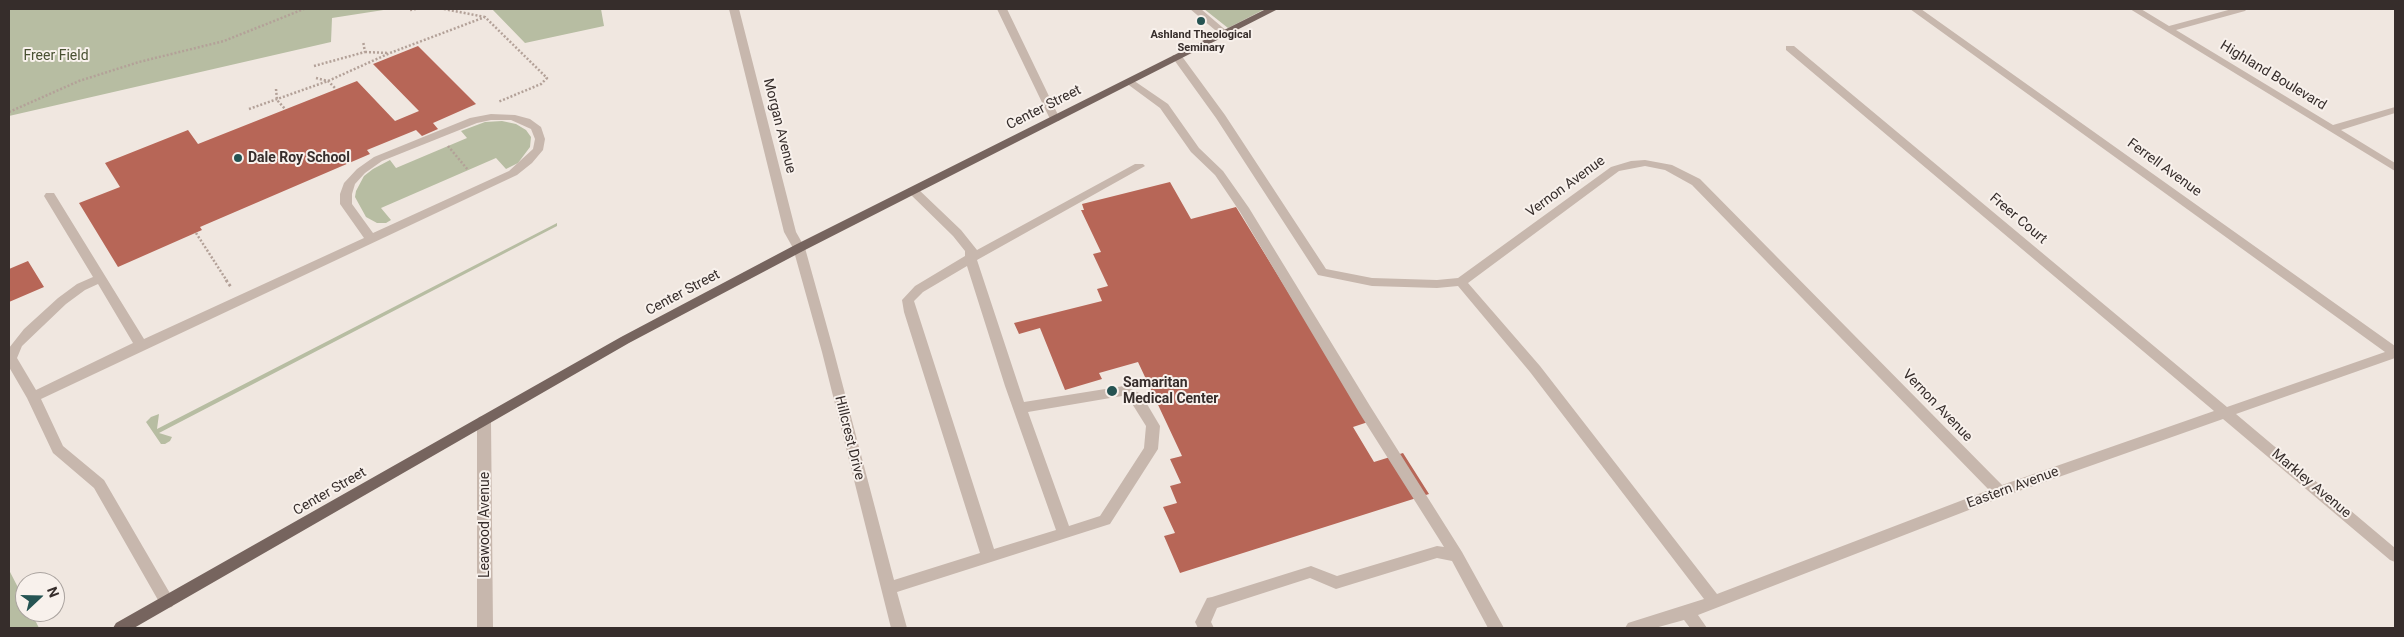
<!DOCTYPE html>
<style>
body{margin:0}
#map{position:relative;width:2404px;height:637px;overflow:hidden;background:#f0e7e0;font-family:Roboto,sans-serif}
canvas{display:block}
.frame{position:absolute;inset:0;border:10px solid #362d2b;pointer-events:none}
.north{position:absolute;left:15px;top:572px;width:50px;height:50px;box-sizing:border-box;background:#f8f1ec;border:1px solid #aaa39f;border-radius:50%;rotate:69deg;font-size:14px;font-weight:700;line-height:20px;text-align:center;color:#362d2b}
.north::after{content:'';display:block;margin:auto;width:18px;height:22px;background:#255352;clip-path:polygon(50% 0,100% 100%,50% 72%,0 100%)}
</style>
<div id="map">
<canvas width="2404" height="637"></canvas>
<div class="frame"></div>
<div class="north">N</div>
</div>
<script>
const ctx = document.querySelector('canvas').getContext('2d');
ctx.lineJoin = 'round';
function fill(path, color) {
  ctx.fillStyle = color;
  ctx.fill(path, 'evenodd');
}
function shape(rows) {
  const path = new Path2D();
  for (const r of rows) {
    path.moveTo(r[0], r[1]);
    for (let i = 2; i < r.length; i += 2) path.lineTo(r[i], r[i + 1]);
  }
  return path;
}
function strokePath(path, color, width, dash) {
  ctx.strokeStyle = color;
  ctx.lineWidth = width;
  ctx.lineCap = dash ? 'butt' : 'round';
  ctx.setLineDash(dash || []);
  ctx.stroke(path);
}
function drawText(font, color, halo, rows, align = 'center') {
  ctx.font = font + ' Roboto,sans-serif';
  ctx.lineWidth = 4;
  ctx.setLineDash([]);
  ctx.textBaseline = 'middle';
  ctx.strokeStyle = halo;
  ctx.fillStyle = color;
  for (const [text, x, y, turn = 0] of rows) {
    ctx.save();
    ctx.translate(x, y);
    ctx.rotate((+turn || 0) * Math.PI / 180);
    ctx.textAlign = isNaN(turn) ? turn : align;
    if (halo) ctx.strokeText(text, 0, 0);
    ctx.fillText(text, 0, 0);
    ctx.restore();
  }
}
fill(shape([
 [9,9,390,9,332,18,331,42,9,116],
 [492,9,601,9,604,26,525,43],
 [1204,9,1265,9,1228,28],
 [502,121,516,124,526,130,531,137,530,147,518,163,506,169,496,158,381,208,391,220,386,223,377,223,366,217,355,197,356,191,364,176,373,169,390,160,396,168,467,138,461,131,485,122],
 [557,223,557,226,159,433,172,437,170,441,165,444,161,444,146,422,151,417,159,414,157,429],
 [9,570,25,601,25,612,31,612,39,628,9,628]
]), '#b7bda2');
fill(shape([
 [418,46,476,104,433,123,438,129,422,136,416,130,367,150,370,154,200,227,202,230,118,267,79,203,120,187,105,163,188,130,198,144,357,81,395,121,419,111,373,64],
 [1170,182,1191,219,1236,207,1368,422,1353,427,1374,462,1403,453,1429,494,1180,573,1164,536,1175,533,1163,507,1177,503,1170,486,1181,483,1170,459,1182,456,1138,362,1099,373,1102,379,1065,390,1040,328,1019,334,1014,323,1102,301,1097,289,1108,286,1093,254,1101,252,1081,210,1084,210,1082,204],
 [28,261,44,287,9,302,9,269]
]), '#b76657');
strokePath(shape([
 [444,9,485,17],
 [410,10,416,9],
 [365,52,389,53],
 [314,66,365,52,363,41],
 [316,78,328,81,336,89],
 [276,89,277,100,285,109],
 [249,109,328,81,390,53,485,17,547,78,541,84,498,102],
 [9,112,79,81,139,62,224,41,304,9],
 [448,146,468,170],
 [196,233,227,281]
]), '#b3a198', 2.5, [2, 2]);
strokePath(shape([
 [226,280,231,287]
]), '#b3a198', 3, [2.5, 2.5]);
fill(shape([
 [729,9,739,9,796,232,805,248,834,352,894,580,980,553,904,312,902,300,915,286,965,256,965,251,953,236,907,191,909,188,917,188,961,230,977,250,1135,164,1143,164,1145,166,977,260,1024,402,1124,386,1129,388,1141,394,1160,426,1158,449,1110,524,897,592,907,628,891,628,822,352,793,248,784,232,729,9],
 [967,266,1005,386,1056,530,994,549,914,301,923,292,967,266],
 [1122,396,1131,402,1146,426,1144,448,1100,516,1069,526,1028,412,1122,396],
 [997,9,1007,9,1060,119,1059,121,1051,121,1050,119,997,9],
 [1190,9,1201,9,1229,33,1224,36,1221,35,1190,9],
 [1910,9,1921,9,2395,346,2395,358,2236,414,2395,548,2395,562,2390,560,2223,419,2005,496,1698,615,1707,628,1690,628,1684,620,1655,628,1625,628,1628,623,1704,599,1530,372,1458,286,1437,288,1372,286,1318,275,1216,118,1172,57,1173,55,1181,55,1225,115,1326,269,1372,278,1437,280,1458,278,1611,167,1631,161,1645,160,1672,165,1700,179,2002,485,2214,411,1786,50,1786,46,1794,46,2227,407,2385,352,1910,9],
 [1645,166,1665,170,1692,185,1989,490,1717,594,1540,366,1468,283,1619,171,1645,166],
 [2130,9,2141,9,2169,26,2232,9,2247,9,2245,11,2176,30,2333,125,2395,107,2395,113,2341,130,2395,163,2395,171,2130,9],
 [1130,78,1168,104,1199,148,1223,171,1249,208,1370,406,1462,552,1504,628,1488,628,1452,561,1437,558,1336,589,1310,578,1217,608,1211,622,1214,628,1198,628,1195,622,1207,598,1212,597,1311,566,1337,576,1437,546,1444,547,1360,414,1240,212,1215,175,1191,152,1160,108,1126,83,1125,81,1130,78],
 [491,114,515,115,530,119,541,127,545,139,543,150,532,163,517,175,41,399,63,446,104,480,175,602,172,607,167,608,162,607,94,488,53,453,27,398,9,367,9,348,24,329,58,298,77,284,93,277,44,196,46,193,54,193,144,339,364,238,340,204,340,194,344,183,357,169,374,157,470,118,491,114],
 [491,120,511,120,531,129,535,139,533,149,509,171,373,233,352,204,352,194,355,184,365,173,382,161,477,123,491,120],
 [98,284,133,343,36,390,17,358,22,346,66,304,85,290,98,284],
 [484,416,489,417,491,421,493,628,477,628,477,421,479,417,484,416]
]), '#c7b7ad');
fill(shape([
 [1266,9,1278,9,803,251,629,343,134,628,113,628,116,623,621,337,795,245,1266,9]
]), '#76645e');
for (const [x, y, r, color] of [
 [1201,21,5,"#255352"],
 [238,158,5,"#255352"],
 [1112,391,6,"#255352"]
]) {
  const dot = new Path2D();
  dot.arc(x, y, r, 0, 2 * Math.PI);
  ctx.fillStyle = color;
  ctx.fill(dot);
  strokePath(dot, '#f8f1ec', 2);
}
drawText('bold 11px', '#362d2b', '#f8f1ec', [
 ["Ashland Theological",1201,35],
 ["Seminary",1201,48]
]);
drawText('14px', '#495132', '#f8f1ec', [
 ["Freer Field",56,56]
]);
drawText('14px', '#362d2b', '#f8f1ec', [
 ["Highland Boulevard",2273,76,31],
 ["Center Street",1044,108,-27],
 ["Morgan Avenue",779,126,76],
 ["Ferrell Avenue",2164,168,36],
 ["Vernon Avenue",1566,187,-36],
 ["Freer Court",2018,219,40],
 ["Center Street",683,293,-28],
 ["Vernon Avenue",1937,406,46],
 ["Hillcrest Drive",849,438,76],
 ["Markley Avenue",2311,484,40],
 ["Eastern Avenue",2013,488,-20],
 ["Center Street",330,492,-30],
 ["Leawood Avenue",485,525,-90]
]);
drawText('bold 14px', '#362d2b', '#f8f1ec', [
 ["Dale Roy School",248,158],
 ["Samaritan",1123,383],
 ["Medical Center",1123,399]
], 'left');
</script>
